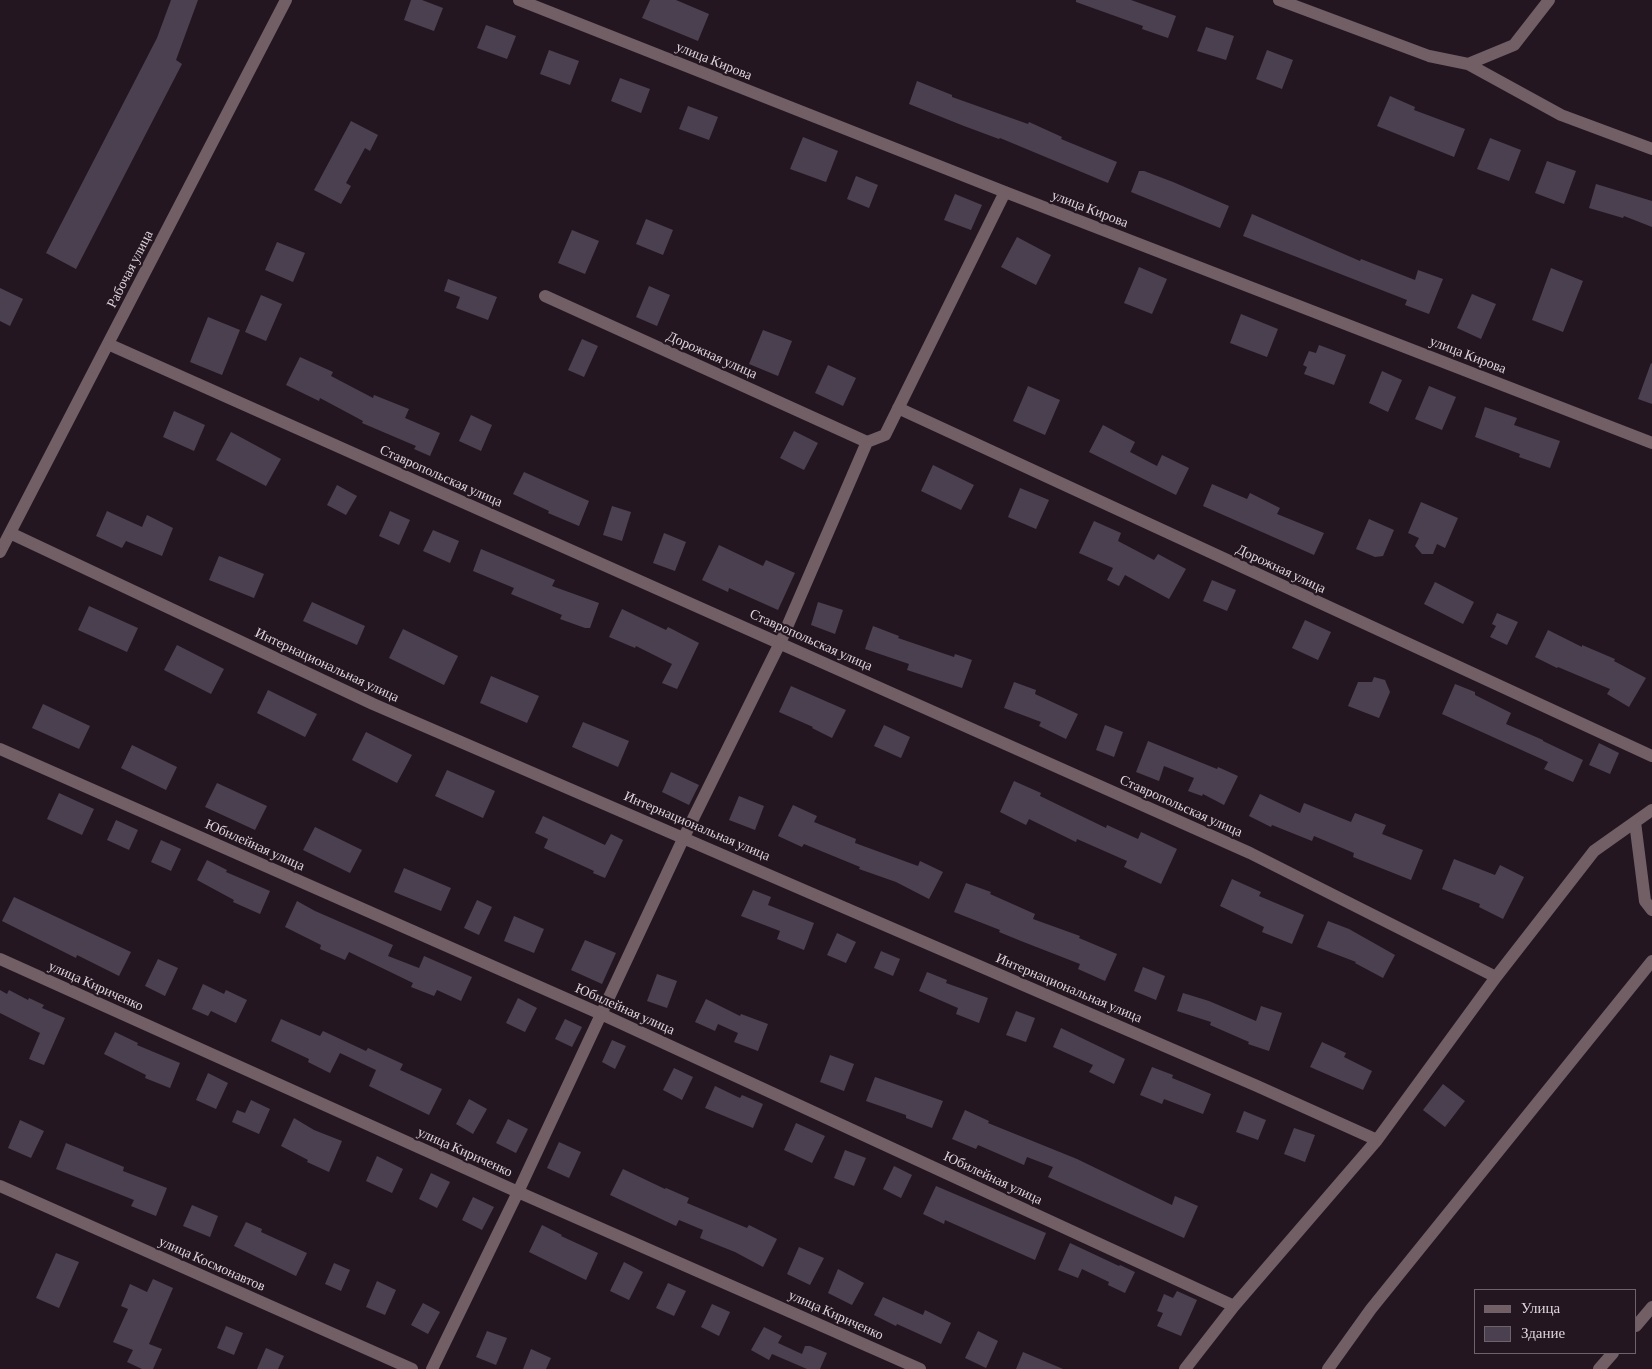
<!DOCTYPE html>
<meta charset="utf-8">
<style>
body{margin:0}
#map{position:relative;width:1652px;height:1369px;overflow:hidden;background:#241621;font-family:"Crimson Pro",serif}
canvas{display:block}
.legend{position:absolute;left:1474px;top:1289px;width:162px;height:65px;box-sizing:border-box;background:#241621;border:1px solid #6e626b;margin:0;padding:6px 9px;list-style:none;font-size:15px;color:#ded4db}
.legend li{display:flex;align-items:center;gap:10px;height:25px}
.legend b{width:25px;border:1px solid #6e626b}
</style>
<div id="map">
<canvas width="1652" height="1369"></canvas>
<ul class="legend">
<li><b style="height:6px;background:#715f65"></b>Улица</li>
<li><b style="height:14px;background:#4b4050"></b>Здание</li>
</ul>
</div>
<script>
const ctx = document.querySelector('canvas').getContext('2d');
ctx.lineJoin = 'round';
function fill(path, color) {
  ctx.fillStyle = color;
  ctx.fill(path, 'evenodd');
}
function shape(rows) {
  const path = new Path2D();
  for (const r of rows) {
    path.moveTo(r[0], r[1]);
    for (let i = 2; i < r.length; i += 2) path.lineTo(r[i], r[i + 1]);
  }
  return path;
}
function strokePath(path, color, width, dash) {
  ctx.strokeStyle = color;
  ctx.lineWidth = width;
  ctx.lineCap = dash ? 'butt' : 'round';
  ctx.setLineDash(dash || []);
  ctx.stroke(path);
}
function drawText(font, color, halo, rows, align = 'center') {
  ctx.font = font + ' "Crimson Pro",serif';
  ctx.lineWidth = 4.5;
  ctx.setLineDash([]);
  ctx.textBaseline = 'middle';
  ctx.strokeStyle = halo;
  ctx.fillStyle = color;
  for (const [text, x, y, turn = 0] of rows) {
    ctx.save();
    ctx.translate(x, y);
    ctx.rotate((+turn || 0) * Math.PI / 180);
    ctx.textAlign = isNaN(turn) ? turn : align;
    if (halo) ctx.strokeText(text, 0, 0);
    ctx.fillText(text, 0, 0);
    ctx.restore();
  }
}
fill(shape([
 [171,0,198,0,176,60,182,64,76,269,46,253,157,38],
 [411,0,422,0,443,8,434,31,404,20],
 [650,0,676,0,709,14,698,41,642,18],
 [1076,0,1131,0,1176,16,1168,38,1142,29,1143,26,1076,2],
 [486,25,516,36,507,59,477,48],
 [1206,27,1234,36,1226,60,1197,51],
 [549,50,579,61,570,85,540,74],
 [1267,50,1293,60,1282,89,1256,79],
 [620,78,650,89,641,113,611,101],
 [917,81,952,95,952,97,1028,124,1029,122,1062,137,1061,139,1117,162,1108,183,1000,138,999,139,964,126,909,104],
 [1390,96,1415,107,1414,110,1465,129,1454,157,1377,126],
 [688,106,718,117,709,140,679,129],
 [351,121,378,135,370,151,365,148,346,183,351,186,341,204,314,190],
 [803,137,838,151,826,182,790,169],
 [1490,138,1521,150,1509,181,1477,169],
 [1547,161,1576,171,1564,204,1535,193],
 [1139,171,1144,171,1173,182,1229,206,1220,228,1131,192],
 [856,176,878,185,869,208,847,199],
 [1596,184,1652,201,1652,227,1624,216,1623,218,1589,208],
 [955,194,982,205,971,230,944,220],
 [1252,214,1360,261,1361,259,1415,280,1418,270,1443,279,1429,314,1405,305,1407,300,1243,236],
 [646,219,673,230,663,255,636,244],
 [572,230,599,241,585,274,558,263],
 [1017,237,1051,255,1036,285,1001,267],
 [277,242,305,253,293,282,265,270],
 [1139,267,1167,279,1152,314,1124,303],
 [1551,268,1583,281,1563,332,1532,320],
 [448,279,497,297,488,320,456,308,460,297,444,291],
 [649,286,670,295,657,326,636,317],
 [0,288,23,299,10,326,0,321],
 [1472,294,1496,304,1481,339,1457,328],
 [261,295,282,304,266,341,245,332],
 [1241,314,1278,329,1267,357,1230,343],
 [208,317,240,330,222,375,190,362],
 [763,330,792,341,778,376,749,364],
 [582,339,598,346,584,377,568,370],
 [1319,345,1346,355,1334,385,1304,374,1307,367,1303,365,1309,351,1316,353],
 [300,357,333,372,331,376,373,398,374,395,409,409,405,418,440,433,430,456,414,449,416,446,362,423,363,421,320,398,319,401,286,385],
 [1651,363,1652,364,1652,404,1638,399],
 [828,365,856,378,843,406,815,393],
 [1382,371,1402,380,1388,412,1369,403],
 [1028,386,1060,400,1045,435,1013,421],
 [1429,386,1456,397,1442,430,1415,419],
 [1485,407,1517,418,1514,425,1560,441,1550,468,1519,457,1520,454,1475,437],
 [174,411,205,425,194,451,163,437],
 [471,415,492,425,481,451,459,441],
 [1103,425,1135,442,1130,452,1157,466,1162,455,1189,468,1176,495,1089,452],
 [794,431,818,443,804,470,780,458],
 [231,432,281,459,266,486,216,460],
 [933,465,974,485,961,510,921,491],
 [524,472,589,501,579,526,548,513,549,511,513,494],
 [1212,484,1247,499,1250,493,1280,508,1277,514,1324,533,1314,555,1203,506],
 [337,485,357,496,346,515,327,505],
 [1020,488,1049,500,1036,529,1008,517],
 [1421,502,1458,518,1445,548,1437,544,1433,554,1422,554,1415,546,1419,538,1408,533],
 [612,506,631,512,622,541,603,535],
 [107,511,142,527,147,515,173,528,162,556,126,541,122,548,96,536],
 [390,511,410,520,399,545,379,536],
 [1369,519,1394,530,1383,556,1375,557,1356,549],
 [1094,521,1121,533,1118,541,1154,560,1158,554,1186,569,1169,599,1125,575,1119,586,1107,580,1113,568,1079,553],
 [433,530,459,541,450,563,423,551],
 [664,533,686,542,675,571,653,563],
 [719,545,763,566,766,560,795,573,778,610,729,588,728,592,702,580],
 [481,549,555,580,552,586,599,603,590,628,585,628,560,619,562,615,511,594,514,588,473,571],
 [219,556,264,574,254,598,209,580],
 [1212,580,1236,590,1227,611,1203,601],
 [1435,582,1474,602,1463,624,1424,604],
 [312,602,365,626,357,645,303,621],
 [818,602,843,610,835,634,811,625],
 [89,606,138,628,127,652,78,630],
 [622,609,666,630,668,627,699,643,677,689,662,683,672,664,636,646,635,648,609,637],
 [1497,613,1518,622,1507,645,1490,637,1496,626,1492,624],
 [1305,620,1331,632,1318,660,1292,648],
 [873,626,899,636,898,638,954,657,955,654,972,660,962,688,907,670,909,664,865,649],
 [403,629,458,656,444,685,389,658],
 [1548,630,1582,647,1582,645,1615,659,1614,661,1646,678,1629,707,1607,694,1610,689,1558,667,1557,668,1535,657],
 [177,645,224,669,211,694,164,670],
 [491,676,539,696,527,723,480,703],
 [1374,677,1385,680,1390,692,1379,718,1348,706,1358,682,1372,682],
 [1014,682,1036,690,1035,694,1078,714,1066,739,1039,726,1041,722,1004,708],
 [1455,684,1475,692,1475,695,1511,713,1506,724,1543,740,1543,741,1583,760,1573,782,1544,769,1548,762,1442,714],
 [791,686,846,710,832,738,812,728,813,727,779,712],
 [268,690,317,714,305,737,257,713],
 [43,704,90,726,79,749,32,728],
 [583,722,629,741,618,767,572,747],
 [884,725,910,737,901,758,874,746],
 [1105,725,1123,732,1114,757,1096,750],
 [366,732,412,755,397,783,352,760],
 [1148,741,1217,769,1218,767,1238,776,1224,805,1203,794,1202,796,1188,791,1194,778,1164,766,1159,781,1136,772],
 [1599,743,1619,753,1610,774,1589,765],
 [132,745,177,767,166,790,121,768],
 [447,770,495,791,483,818,435,796],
 [671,772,699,785,689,805,662,792],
 [1014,781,1041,793,1040,796,1106,828,1107,825,1138,839,1141,832,1177,849,1161,884,1124,867,1127,861,1077,839,1076,842,1029,819,1026,825,1000,812],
 [217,783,267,806,255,830,205,807],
 [59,793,94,809,82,835,47,819],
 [1260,794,1300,813,1304,803,1351,822,1355,813,1386,825,1382,834,1423,850,1411,880,1353,857,1354,853,1314,836,1312,841,1272,825,1271,827,1249,816],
 [739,796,764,806,755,830,729,820],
 [793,805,817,816,814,822,856,839,855,843,918,866,920,861,943,872,929,899,896,882,859,869,860,867,804,844,802,847,778,836],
 [543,816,605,845,611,834,623,840,605,878,593,873,594,871,544,848,548,839,535,833],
 [116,820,138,830,129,850,107,840],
 [315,827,362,850,350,873,303,850],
 [161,840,181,849,171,871,151,862],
 [1454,859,1495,875,1500,865,1524,877,1503,919,1479,907,1480,904,1442,889],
 [207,860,227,870,226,872,270,891,260,914,233,902,234,900,197,880],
 [404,868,451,888,441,911,394,892],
 [1232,879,1261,892,1259,896,1304,915,1292,944,1262,932,1264,927,1220,906],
 [966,883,991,892,990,894,1035,914,1033,919,1080,936,1079,938,1117,954,1105,981,1078,969,1080,964,1021,941,999,932,1000,930,954,912],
 [753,890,771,897,768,905,814,923,804,950,777,939,780,931,741,916],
 [14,897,131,952,119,976,77,955,76,958,2,921],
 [477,900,492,907,479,935,464,928],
 [297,901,315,911,393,945,388,956,419,968,424,956,472,977,461,1001,437,990,434,996,411,987,413,983,349,952,345,960,320,949,321,945,285,927],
 [514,916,544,929,534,953,504,941],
 [1328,921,1349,929,1395,955,1383,978,1355,963,1356,962,1317,947],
 [837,933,856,942,846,963,827,955],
 [585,940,616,953,602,984,571,970],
 [881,951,900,959,893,976,874,968],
 [158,959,178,968,165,996,145,986],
 [1143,967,1165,976,1156,1000,1134,991],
 [927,972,947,980,946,983,988,998,979,1023,956,1014,958,1008,919,991],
 [657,974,677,981,667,1008,647,1001],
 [203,984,224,994,226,990,247,1000,236,1023,211,1011,208,1016,192,1009],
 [0,990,7,994,9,990,28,1000,29,998,44,1005,42,1008,65,1018,44,1065,29,1059,40,1033,0,1013],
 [1183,993,1209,1001,1256,1021,1261,1006,1282,1013,1269,1051,1248,1044,1249,1042,1210,1025,1211,1022,1177,1011],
 [518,998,537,1008,525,1032,506,1023],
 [706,999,740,1016,741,1014,768,1024,758,1051,734,1042,738,1033,718,1024,715,1031,695,1022],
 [1016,1011,1035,1018,1026,1042,1006,1035],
 [281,1019,320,1036,323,1031,366,1051,368,1048,403,1064,400,1070,442,1089,429,1115,369,1086,376,1070,340,1053,330,1073,308,1062,309,1059,271,1041],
 [565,1019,582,1027,572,1047,555,1039],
 [1061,1028,1125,1059,1114,1084,1089,1072,1093,1065,1053,1047],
 [115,1032,138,1043,137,1045,180,1063,170,1088,145,1078,146,1075,104,1054],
 [612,1040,626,1046,615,1069,602,1062],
 [1322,1042,1346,1053,1344,1057,1372,1071,1363,1090,1310,1067],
 [830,1055,854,1064,844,1091,820,1082],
 [1152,1067,1173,1075,1172,1078,1187,1084,1211,1094,1203,1114,1164,1099,1162,1104,1140,1095],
 [674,1068,693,1077,682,1100,663,1090],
 [208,1073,228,1083,216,1109,196,1100],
 [875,1077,943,1101,932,1128,906,1118,906,1115,866,1101],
 [1443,1084,1465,1101,1445,1127,1423,1110],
 [715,1086,740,1098,742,1095,763,1104,753,1128,705,1108],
 [469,1099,487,1109,473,1134,456,1124],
 [251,1100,270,1109,259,1134,232,1122,237,1110,245,1113],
 [965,1110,989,1121,988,1123,1077,1159,1172,1205,1175,1196,1198,1206,1184,1238,1048,1177,1053,1167,1027,1157,1024,1165,978,1145,976,1149,952,1139],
 [1244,1111,1266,1120,1258,1140,1236,1132],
 [294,1118,314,1130,342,1141,329,1172,307,1162,308,1160,281,1146],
 [508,1119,528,1129,516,1153,496,1143],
 [20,1120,44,1131,31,1158,8,1148],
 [796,1123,825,1136,812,1163,784,1150],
 [1294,1128,1315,1135,1305,1162,1284,1154],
 [559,1142,581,1152,569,1178,547,1168],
 [66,1143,124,1167,123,1171,167,1188,156,1216,131,1206,134,1200,56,1169],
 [845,1150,866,1158,854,1186,834,1178],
 [377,1156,403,1169,392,1193,366,1181],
 [894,1166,912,1175,901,1198,883,1189],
 [623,1169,665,1189,666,1188,689,1198,687,1203,747,1228,749,1225,777,1239,763,1267,735,1252,700,1238,703,1230,679,1220,676,1226,610,1195],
 [431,1173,450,1182,437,1208,419,1199],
 [936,1186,1046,1233,1035,1260,945,1220,944,1224,923,1214],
 [473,1197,494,1207,482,1230,462,1220],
 [192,1205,218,1216,210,1237,183,1226],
 [246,1222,262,1229,261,1232,307,1253,296,1276,234,1246],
 [542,1225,562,1235,561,1236,598,1253,586,1280,529,1252],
 [1070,1243,1119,1266,1120,1265,1135,1272,1125,1293,1108,1285,1109,1282,1082,1269,1078,1278,1058,1270],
 [799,1247,824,1258,810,1285,787,1274],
 [56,1253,79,1262,59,1308,36,1298],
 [624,1262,643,1272,629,1300,610,1291],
 [334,1263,350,1270,341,1291,325,1284],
 [838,1269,864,1283,852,1305,828,1293],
 [153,1279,173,1288,149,1344,162,1349,153,1369,142,1369,127,1362,133,1350,113,1342,128,1309,121,1306,130,1284,147,1292],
 [377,1281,396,1290,385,1315,366,1307],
 [668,1283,686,1291,674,1316,656,1308],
 [1177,1291,1197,1300,1181,1336,1157,1326,1163,1313,1157,1311,1164,1294,1173,1298],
 [883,1297,923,1315,925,1310,951,1323,941,1344,897,1324,896,1326,874,1315],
 [423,1303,440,1312,428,1334,411,1325],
 [712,1304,730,1312,719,1336,701,1327],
 [226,1326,243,1333,234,1355,217,1348],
 [764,1327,782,1336,778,1343,802,1354,805,1346,810,1346,827,1353,820,1369,807,1369,772,1354,769,1360,751,1350],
 [487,1331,507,1338,496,1365,476,1357],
 [978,1331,998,1341,986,1368,965,1358],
 [266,1348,284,1356,278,1369,257,1369],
 [531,1349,551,1358,546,1369,523,1369],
 [1023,1352,1063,1369,1016,1369]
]), '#4b4050');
strokePath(shape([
 [519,0,1005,192,1652,443],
 [1279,0,1429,56,1468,64,1514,45,1549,0],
 [1468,64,1561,115,1652,149],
 [545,296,867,442],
 [108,344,1250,853,1496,977],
 [898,408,1652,756],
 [10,533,373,704,1257,1086,1377,1140],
 [0,552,286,0],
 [0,749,601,1014,1234,1306],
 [1635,822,1645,901,1652,910],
 [0,959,518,1192,920,1369],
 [0,1186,412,1369],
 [1636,1326,1652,1307],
 [432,1369,518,1192,684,837,780,643,867,442,885,435,1005,192],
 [1185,1369,1234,1306,1377,1140,1496,977,1594,851,1652,810],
 [1328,1369,1371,1309,1652,961],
 [1599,1369,1613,1353]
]), '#715f65', 12);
drawText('14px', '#ded4db', '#241621', [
 ["улица Кирова",714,61,22],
 ["улица Кирова",1090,209,21],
 ["Рабочая улица",130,269,-63],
 ["Дорожная улица",712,355,24],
 ["улица Кирова",1468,355,21],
 ["Ставропольская улица",441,476,24],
 ["Дорожная улица",1281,569,25],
 ["Ставропольская улица",811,640,24],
 ["Интернациональная улица",327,665,25],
 ["Ставропольская улица",1181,806,24],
 ["Интернациональная улица",697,826,23],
 ["Юбилейная улица",255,845,24],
 ["улица Кириченко",96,986,24],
 ["Интернациональная улица",1069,988,23],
 ["Юбилейная улица",625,1009,24],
 ["улица Кириченко",465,1152,24],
 ["Юбилейная улица",993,1178,25],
 ["улица Космонавтов",212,1264,24],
 ["улица Кириченко",836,1315,24]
]);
</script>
